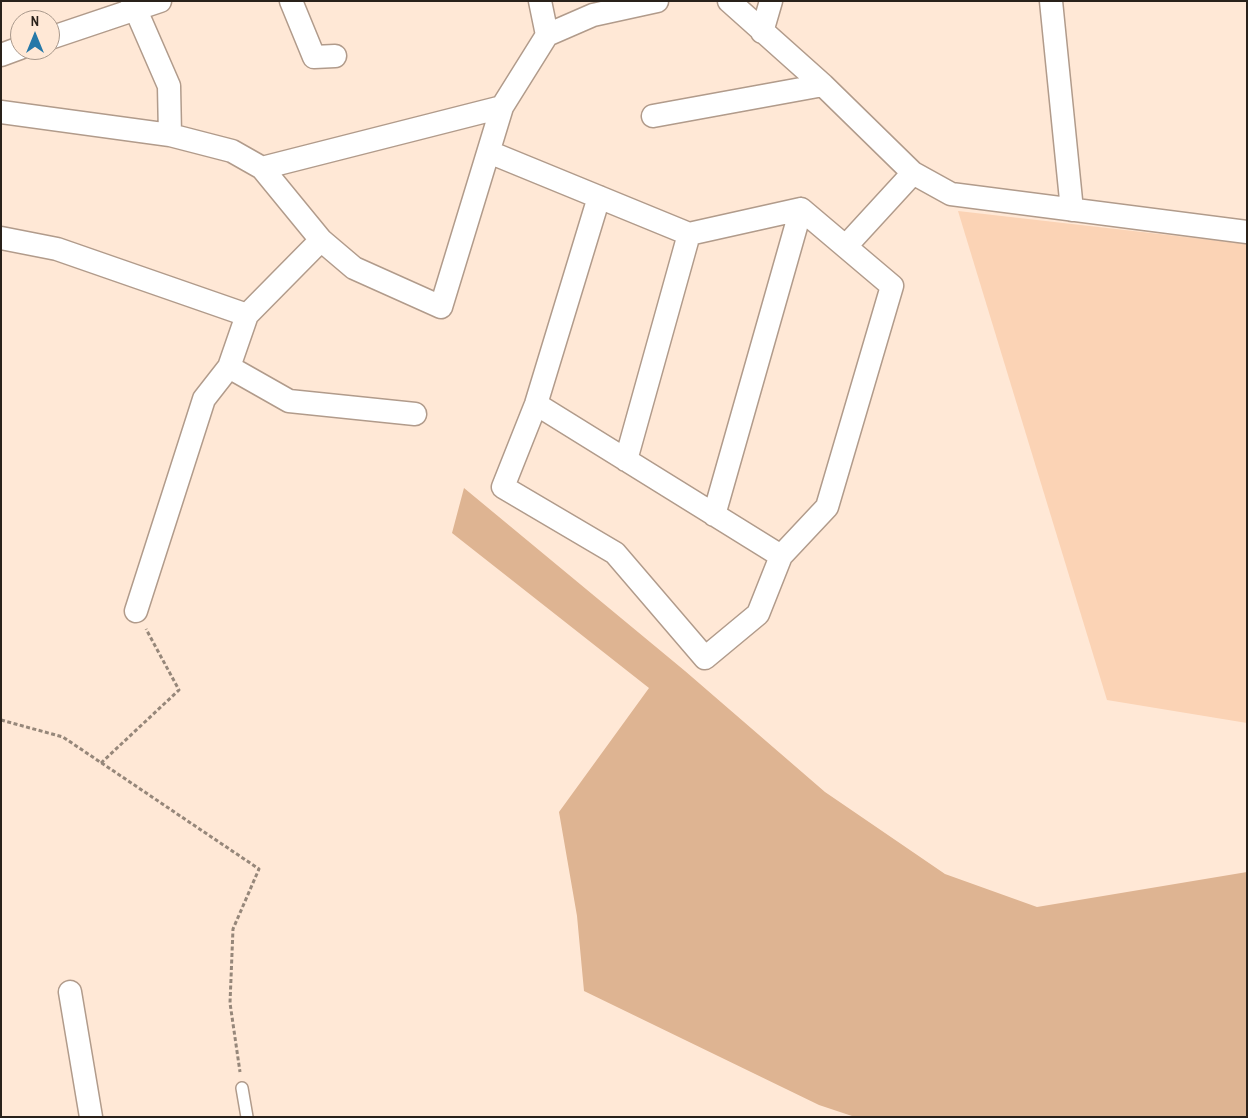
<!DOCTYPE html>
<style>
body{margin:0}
#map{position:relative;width:1248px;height:1118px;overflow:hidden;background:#ffe8d6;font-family:"Archivo Narrow",sans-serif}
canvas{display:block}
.frame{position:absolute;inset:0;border:2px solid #29211a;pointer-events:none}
.north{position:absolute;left:10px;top:10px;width:50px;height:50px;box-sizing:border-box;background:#ffe8d6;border:1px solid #a9988b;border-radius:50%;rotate:0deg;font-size:14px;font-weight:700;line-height:20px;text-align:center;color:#29211a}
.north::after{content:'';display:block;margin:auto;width:18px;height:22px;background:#2678a8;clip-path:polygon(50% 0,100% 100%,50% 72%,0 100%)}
</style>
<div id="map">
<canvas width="1248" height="1118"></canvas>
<div class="frame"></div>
<div class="north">N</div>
</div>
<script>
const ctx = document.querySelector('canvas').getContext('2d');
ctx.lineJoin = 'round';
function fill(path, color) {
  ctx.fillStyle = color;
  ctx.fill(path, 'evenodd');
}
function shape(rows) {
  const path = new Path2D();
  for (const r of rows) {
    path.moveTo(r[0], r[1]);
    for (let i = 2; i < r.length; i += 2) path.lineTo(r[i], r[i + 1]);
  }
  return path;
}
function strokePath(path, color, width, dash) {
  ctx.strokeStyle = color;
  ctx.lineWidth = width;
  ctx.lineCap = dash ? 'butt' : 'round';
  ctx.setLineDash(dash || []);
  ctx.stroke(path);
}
fill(shape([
 [958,211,1247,244,1247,723,1107,700]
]), '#fbd3b5');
fill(shape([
 [464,488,685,671,825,792,945,874,1037,907,1247,872,1247,1117,855,1117,819,1105,584,991,577,916,559,812,649,688,452,533]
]), '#deb492');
const lane = shape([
 [242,1088,247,1117]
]);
const street = shape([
 [132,1,169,86,170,135],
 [291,1,314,57,335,56],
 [540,1,547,35],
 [729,1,823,85,913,173,951,194,1247,232],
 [1051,1,1072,210],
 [762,32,771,1],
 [50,38,160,1],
 [1,55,20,48],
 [1,112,170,135,232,151,262,168,321,240,354,268,441,307,502,107,547,35,593,15,657,1],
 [653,116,823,85],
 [489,152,689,234,801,209,892,286,827,507,781,556,758,614,705,658,615,553,503,487,536,404,599,197],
 [262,168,502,107],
 [1,238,57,249,247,315],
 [846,246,913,173],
 [229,367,289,401,415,414],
 [536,404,781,556],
 [626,460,689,234],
 [714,515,801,209],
 [136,611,204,399,229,367,247,315,321,240],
 [70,992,91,1117]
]);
strokePath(lane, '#b19b8b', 14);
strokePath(street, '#b19b8b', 25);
strokePath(shape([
 [1,720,63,737,259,869,233,929,230,1003,240,1072],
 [101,763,179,690,146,629]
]), '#96877a', 3, [4, 2.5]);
strokePath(lane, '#fff', 11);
strokePath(street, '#fff', 22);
</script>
